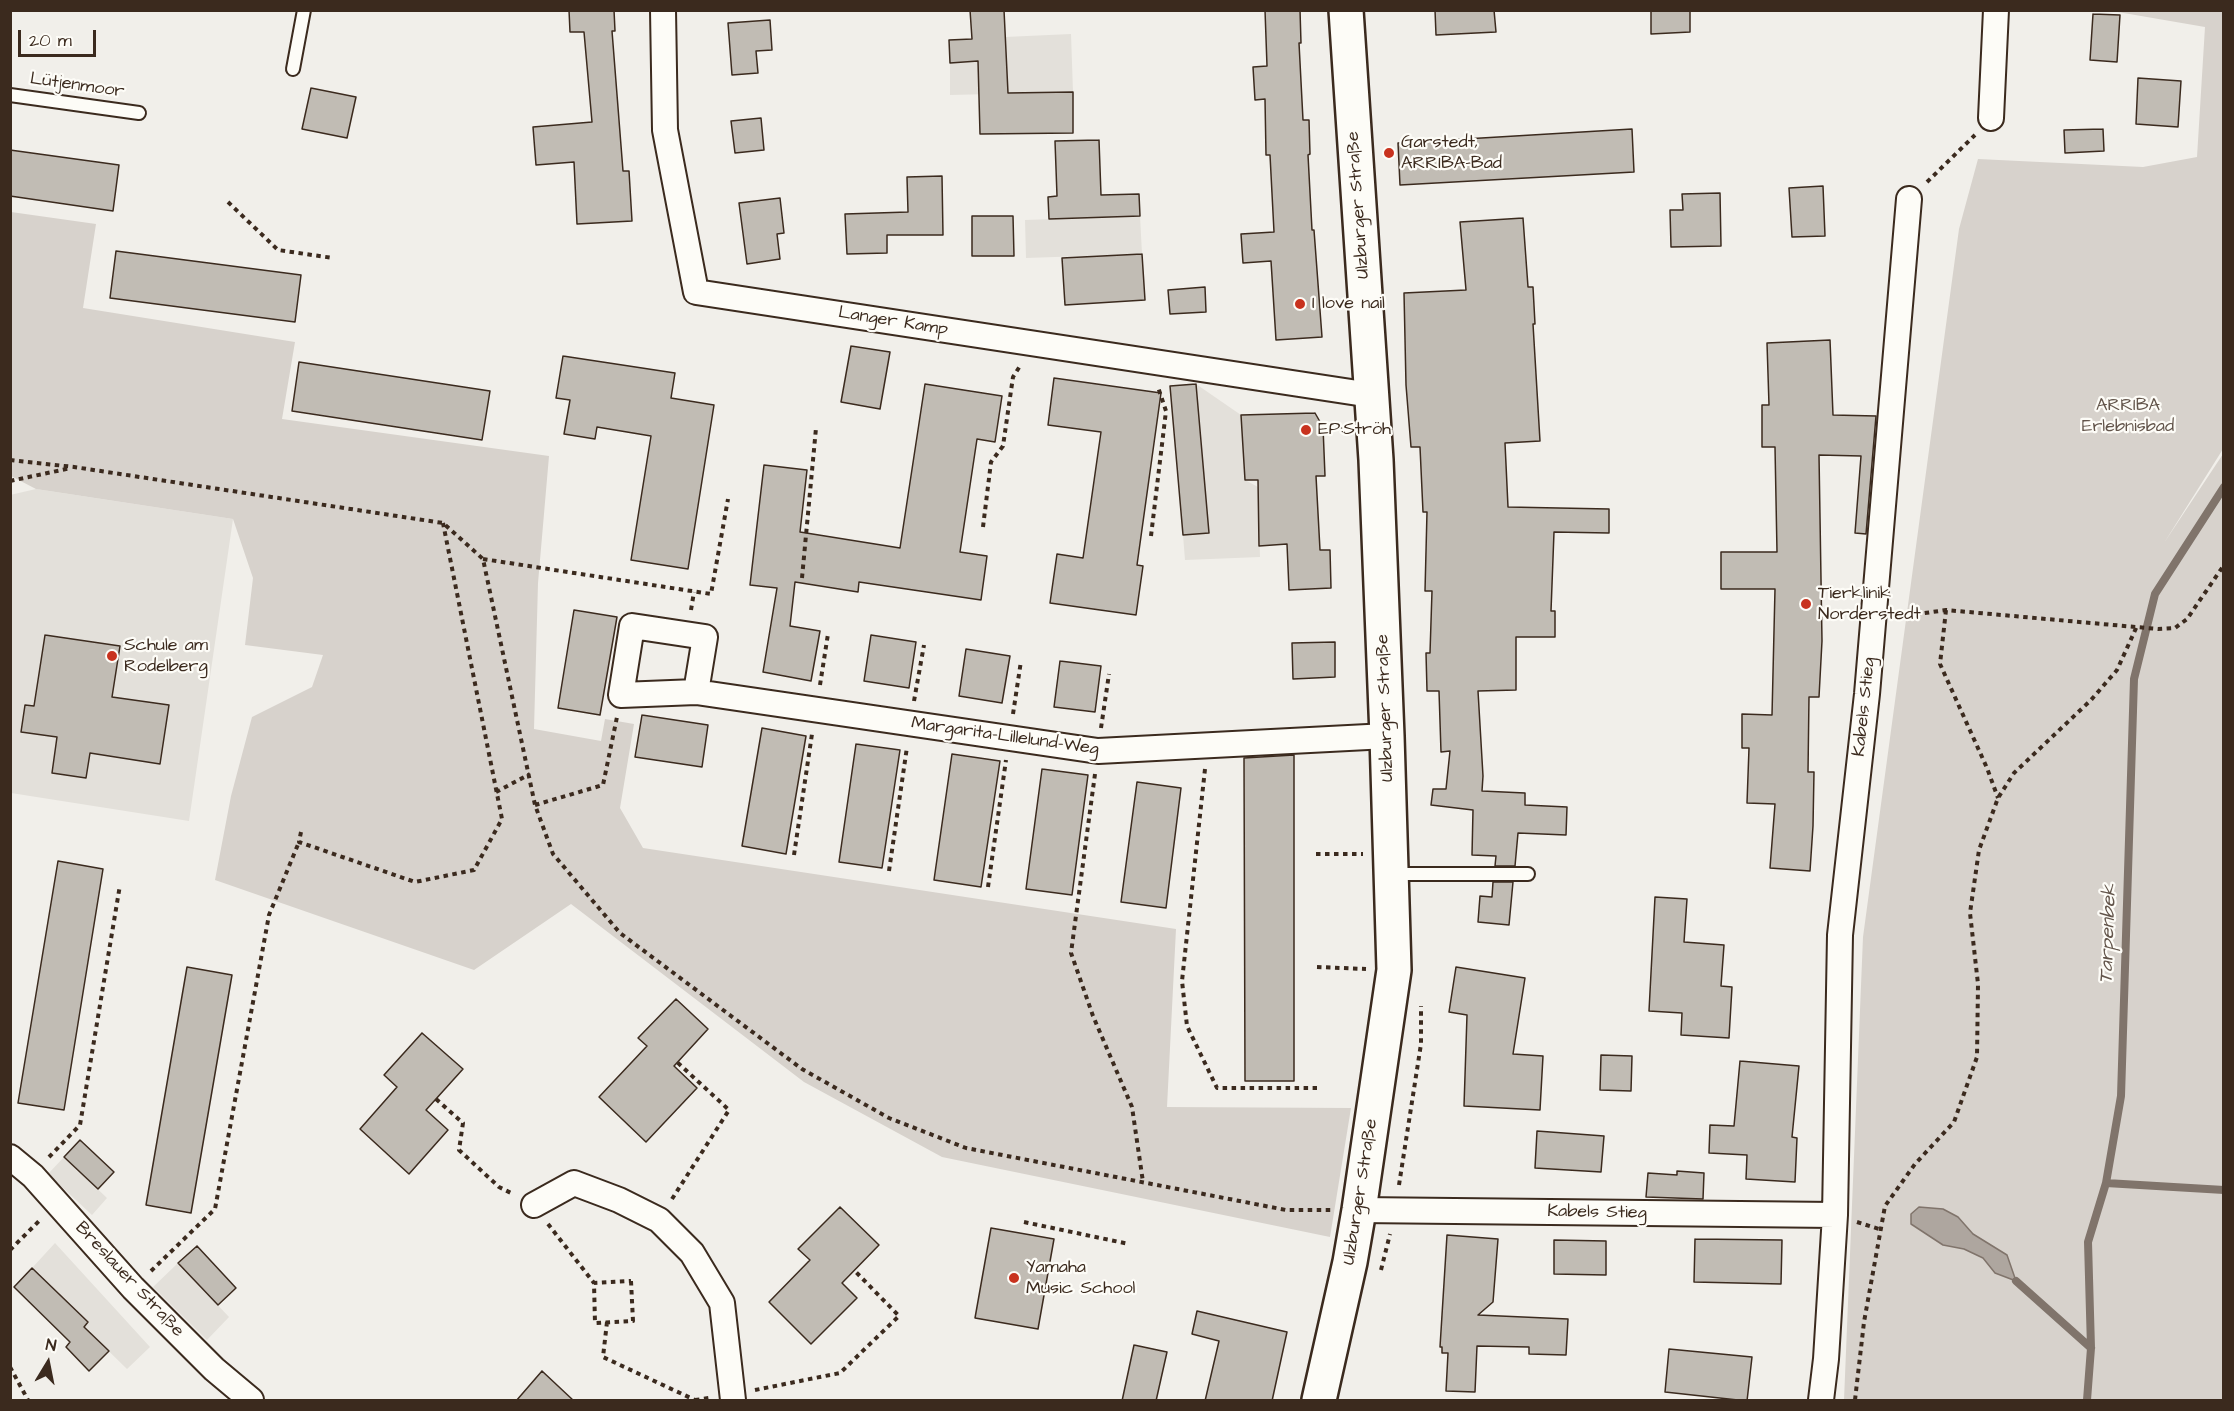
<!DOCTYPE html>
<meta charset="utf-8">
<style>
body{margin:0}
#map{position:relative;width:2234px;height:1411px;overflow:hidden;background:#f1efea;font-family:"Architects Daughter",sans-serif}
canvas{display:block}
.frame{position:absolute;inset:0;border:12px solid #3b2a1e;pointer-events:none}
.north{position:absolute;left:18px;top:1333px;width:60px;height:60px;-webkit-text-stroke:4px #fdfcf7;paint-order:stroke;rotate:10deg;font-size:16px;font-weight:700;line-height:24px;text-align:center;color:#3b2a1e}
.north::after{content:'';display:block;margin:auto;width:21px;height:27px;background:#3b2a1e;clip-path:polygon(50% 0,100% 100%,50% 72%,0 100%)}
.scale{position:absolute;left:18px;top:30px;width:78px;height:27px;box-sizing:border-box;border:3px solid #3b2a1e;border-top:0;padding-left:8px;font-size:18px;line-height:21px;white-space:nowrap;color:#3b2a1e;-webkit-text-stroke:4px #fdfcf7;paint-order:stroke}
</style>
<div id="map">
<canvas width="2234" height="1411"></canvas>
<div class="frame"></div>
<div class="north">N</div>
<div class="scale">20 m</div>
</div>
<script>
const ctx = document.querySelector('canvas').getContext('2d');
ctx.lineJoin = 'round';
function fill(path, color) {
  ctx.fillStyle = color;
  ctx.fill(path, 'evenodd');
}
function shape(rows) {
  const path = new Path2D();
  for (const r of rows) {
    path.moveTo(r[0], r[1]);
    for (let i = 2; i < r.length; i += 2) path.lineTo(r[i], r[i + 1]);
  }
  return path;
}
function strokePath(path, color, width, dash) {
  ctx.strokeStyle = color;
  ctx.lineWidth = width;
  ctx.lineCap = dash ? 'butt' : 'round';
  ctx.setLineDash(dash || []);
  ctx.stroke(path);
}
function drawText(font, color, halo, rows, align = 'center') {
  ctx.font = font + ' "Architects Daughter",sans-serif';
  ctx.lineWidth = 4.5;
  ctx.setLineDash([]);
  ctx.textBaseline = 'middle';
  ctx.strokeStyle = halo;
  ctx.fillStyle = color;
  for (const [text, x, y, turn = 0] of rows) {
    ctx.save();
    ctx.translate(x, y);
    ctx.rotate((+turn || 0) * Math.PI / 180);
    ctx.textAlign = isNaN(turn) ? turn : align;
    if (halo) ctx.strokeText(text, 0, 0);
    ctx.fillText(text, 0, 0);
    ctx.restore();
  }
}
fill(shape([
 [1071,34,1073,92,950,95,950,63,1006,60,1005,37],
 [1140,216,1142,254,1026,258,1025,220],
 [1196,384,1241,415,1245,480,1258,487,1260,557,1185,560,1183,535,1209,532],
 [36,489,233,519,189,821,11,793,10,495],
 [64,1157,107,1198,92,1215,48,1174],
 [55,1243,150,1347,127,1369,84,1327,87,1322,32,1268],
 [178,1263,229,1317,207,1340,153,1287]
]), '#e3e0da');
fill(shape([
 [2112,11,2223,11,2223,449,2164,543,2223,454,2223,1400,1844,1400,1863,937,1959,229,1978,159,2143,167,2197,157,2205,27],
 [1958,1217,1973,1234,2007,1255,1995,1273,1983,1258,1964,1249,1943,1245,1911,1224],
 [11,212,96,224,83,308,295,342,282,419,549,456,538,583,534,729,601,741,605,719,634,724,620,808,643,848,1176,929,1167,1107,1351,1108,1330,1237,942,1157,804,1082,571,904,474,970,215,880,231,796,252,717,312,687,323,655,245,645,253,578,233,519,36,489,11,476]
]), '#d7d2cc');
const water = shape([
 [1919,1207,1943,1209,1958,1217,1973,1234,2007,1255,2016,1281,1995,1273,1983,1258,1964,1249,1943,1245,1911,1224,1911,1214,1919,1207]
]);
fill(water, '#aea69f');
strokePath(water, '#80746b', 1.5);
strokePath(shape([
 [2106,1183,2224,1190],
 [2016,1281,2091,1348],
 [2087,1400,2091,1348,2088,1242,2106,1183,2121,1096,2134,679,2155,594,2224,487]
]), '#80746b', 8);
const building = shape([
 [569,10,614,10,615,31,612,31,623,171,629,171,632,221,577,224,574,162,536,165,533,127,592,122,584,32,570,32,569,10],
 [970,10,1004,10,1008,93,1073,92,1073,133,980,134,978,61,950,63,949,40,972,39,970,10],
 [1265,10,1300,10,1301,43,1299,43,1303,120,1309,120,1310,154,1308,155,1312,230,1314,230,1322,337,1276,340,1271,261,1243,263,1241,234,1274,232,1270,155,1266,155,1265,99,1255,100,1253,67,1267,66,1265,10],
 [1435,10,1494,10,1496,32,1436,35,1435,10],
 [1651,10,1690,10,1690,32,1651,34,1651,10],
 [2093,14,2120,15,2117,62,2090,60,2093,14],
 [770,20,772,50,756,51,758,73,732,75,728,23,770,20],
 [2138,78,2181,81,2178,127,2136,124,2138,78],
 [311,88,356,97,347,138,302,129,311,88],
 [761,118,764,150,735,153,731,121,761,118],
 [1632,129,1634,172,1400,185,1398,143,1632,129],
 [2103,129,2104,151,2065,153,2064,130,2103,129],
 [1099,140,1101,195,1139,194,1140,216,1049,219,1048,197,1057,196,1055,141,1099,140],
 [10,150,119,165,113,211,10,196,10,150],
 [942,176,943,235,887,235,887,253,847,254,845,214,908,212,907,177,942,176],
 [1823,186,1825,236,1792,237,1789,188,1823,186],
 [1720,193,1721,246,1671,247,1670,210,1683,210,1682,194,1720,193],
 [780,198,784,233,777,234,780,259,747,264,739,203,780,198],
 [972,216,1013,216,1014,256,972,256,972,216],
 [1523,218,1528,287,1533,287,1535,324,1533,324,1540,441,1505,443,1508,507,1609,509,1609,533,1554,532,1551,611,1555,611,1555,637,1516,637,1516,690,1478,691,1483,776,1482,791,1525,793,1525,805,1567,807,1566,835,1518,833,1515,866,1495,866,1496,856,1472,855,1473,810,1431,805,1433,789,1446,789,1450,751,1441,752,1439,691,1427,691,1426,653,1430,653,1432,591,1425,591,1427,512,1423,512,1420,447,1411,447,1406,385,1404,293,1466,290,1460,222,1523,218],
 [116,251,301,275,295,322,110,298,116,251],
 [1142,254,1145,300,1065,305,1062,258,1142,254],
 [1205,287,1206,312,1170,314,1168,290,1205,287],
 [1830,340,1833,415,1876,416,1866,534,1855,533,1861,456,1819,455,1822,641,1819,697,1809,697,1808,772,1814,772,1813,826,1810,871,1770,868,1775,804,1747,803,1749,748,1742,748,1742,714,1772,715,1775,589,1721,589,1721,552,1777,552,1775,447,1762,447,1762,405,1769,405,1767,343,1830,340],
 [851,346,890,352,880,409,841,402,851,346],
 [563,356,675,373,671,398,714,405,688,569,631,560,651,436,597,427,595,439,564,434,570,400,556,398,563,356],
 [299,362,490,391,482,440,292,411,299,362],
 [1054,378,1161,393,1137,565,1143,566,1136,615,1050,603,1057,554,1083,558,1101,432,1048,425,1054,378],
 [925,384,1002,396,995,442,977,439,960,552,987,556,981,600,859,582,858,592,795,582,790,626,820,631,811,681,763,672,777,588,750,585,764,465,807,470,800,532,900,548,925,384],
 [1196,384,1209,533,1183,535,1170,386,1196,384],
 [1315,413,1323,427,1325,476,1316,476,1320,550,1330,550,1331,588,1289,590,1287,544,1259,546,1258,480,1245,480,1241,415,1315,413],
 [574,610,617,617,600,715,558,708,574,610],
 [45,635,120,646,112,697,169,705,160,764,90,753,86,778,52,773,57,737,21,732,25,705,34,706,45,635],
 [871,635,916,642,909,688,864,681,871,635],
 [1335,642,1335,677,1293,679,1292,643,1335,642],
 [966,649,1010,656,1002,703,959,696,966,649],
 [1060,661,1101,666,1095,712,1054,707,1060,661],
 [642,715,708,725,702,767,635,757,642,715],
 [762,728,806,736,786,854,742,846,762,728],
 [856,744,900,750,882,868,839,862,856,744],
 [952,754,1000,761,981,887,934,880,952,754],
 [1294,755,1294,1081,1245,1081,1244,758,1294,755],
 [1042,769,1088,775,1072,895,1026,889,1042,769],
 [1137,782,1181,788,1166,908,1121,902,1137,782],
 [58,861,103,869,64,1110,18,1103,58,861],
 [1493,882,1513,882,1509,925,1478,922,1480,896,1492,897,1493,882],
 [1655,897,1687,899,1684,942,1724,945,1721,986,1732,987,1729,1038,1681,1035,1682,1013,1649,1011,1655,897],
 [187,967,232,975,191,1213,146,1205,187,967],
 [1456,967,1525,978,1513,1054,1543,1056,1540,1110,1464,1106,1467,1015,1449,1012,1456,967],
 [676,999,708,1029,674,1066,697,1088,646,1142,599,1097,647,1046,638,1038,676,999],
 [422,1033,463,1069,426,1110,448,1130,409,1174,360,1129,397,1087,384,1075,422,1033],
 [1601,1055,1632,1056,1631,1091,1600,1090,1601,1055],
 [1740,1061,1799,1066,1792,1137,1797,1138,1795,1182,1746,1179,1747,1155,1709,1153,1710,1125,1734,1126,1740,1061],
 [1537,1131,1604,1136,1601,1172,1535,1168,1537,1131],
 [80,1140,114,1172,98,1189,64,1157,80,1140],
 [1677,1171,1704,1173,1703,1199,1646,1197,1648,1173,1677,1175,1677,1171],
 [840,1207,879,1245,842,1283,857,1298,811,1344,769,1302,810,1260,798,1249,840,1207],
 [991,1228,1054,1239,1038,1329,975,1318,991,1228],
 [1447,1235,1498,1239,1493,1302,1478,1315,1568,1319,1566,1355,1529,1354,1529,1347,1477,1346,1475,1392,1446,1391,1448,1353,1442,1353,1442,1347,1440,1347,1447,1235],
 [1695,1239,1782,1240,1781,1284,1694,1282,1695,1239],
 [1554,1240,1606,1241,1606,1275,1554,1274,1554,1240],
 [197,1246,236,1288,218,1305,178,1263,197,1246],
 [32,1268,88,1322,84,1327,109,1351,89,1371,66,1347,70,1342,14,1287,32,1268],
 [1197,1311,1287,1332,1272,1401,1205,1401,1219,1341,1192,1334,1197,1311],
 [1134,1345,1167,1352,1156,1401,1122,1401,1134,1345],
 [1669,1349,1752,1357,1747,1401,1665,1392,1669,1349],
 [542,1371,574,1401,516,1401,542,1371]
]);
fill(building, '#c1bcb4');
strokePath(building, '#3b2a1e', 1.5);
const lane = shape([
 [293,69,304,10],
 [10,95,139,113],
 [1393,874,1528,874]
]);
const street = shape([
 [663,10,665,130,696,292,1371,395],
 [1991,118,1996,10],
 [696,692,705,637,632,626,621,695,696,692,1098,751,1387,736],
 [10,1157,33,1176,133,1288,214,1369,251,1400],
 [534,1205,574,1183,619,1200,659,1220,692,1253,722,1303,733,1400],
 [1359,1210,1835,1215],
 [1821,1400,1826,1359,1835,1215,1840,935,1867,694,1909,199]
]);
const secondary = shape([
 [1319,1400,1350,1262,1359,1210,1394,970,1387,736,1376,460,1346,10]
]);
strokePath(lane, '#3b2a1e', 16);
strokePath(street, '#3b2a1e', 28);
strokePath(secondary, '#3b2a1e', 38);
strokePath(shape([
 [1927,182,1975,135],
 [228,202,278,250,333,258],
 [10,460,74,467,443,523,483,559,535,805,553,854,620,933,802,1069,889,1118,966,1148,1286,1210,1331,1210],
 [10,481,71,468],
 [983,527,991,462,1003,446,1013,377,1020,366],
 [1151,536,1166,411,1158,387],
 [483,559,711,594,728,499],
 [802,578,816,428],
 [691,610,694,592],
 [1946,610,1940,664,1987,768,1998,798],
 [1898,617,1946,610,2158,629,2175,628,2187,619,2224,565],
 [820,685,828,634],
 [914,701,924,645],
 [1013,714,1021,661],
 [1101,728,1109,674],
 [1205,769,1182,981,1187,1026,1217,1088,1317,1088],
 [1095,774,1071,953,1093,1016,1132,1107,1143,1182],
 [496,792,530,774],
 [535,805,603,785,617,717],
 [301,832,299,842,415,882,474,870,502,819,443,523],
 [1316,854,1363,854],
 [794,855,812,734],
 [889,871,907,747],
 [988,887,1006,760],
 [1317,967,1366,969],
 [436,1099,463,1123,459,1150,499,1187,513,1194],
 [49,1157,80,1125,120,885],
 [1399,1185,1421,1044,1421,1006],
 [672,1199,729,1110,677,1062],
 [1024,1222,1129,1244],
 [1857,1222,1879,1229],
 [548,1224,594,1283],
 [10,1250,40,1220],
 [1381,1270,1390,1234],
 [151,1271,215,1209,269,915,299,842],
 [631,1281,633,1321,595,1323,594,1283,631,1281],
 [607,1322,603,1357,695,1400],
 [10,1367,28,1400],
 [755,1390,840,1373,899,1316,854,1270],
 [695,1400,709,1398],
 [1855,1400,1864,1322,1885,1206,1915,1164,1954,1122,1977,1057,1978,984,1970,913,1979,850,1998,798,2014,773,2091,700,2117,670,2137,626]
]), '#3b2a1e', 4, [4.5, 4.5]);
strokePath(lane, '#fdfcf7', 12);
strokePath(street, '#fdfcf7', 24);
strokePath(secondary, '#fdfcf7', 33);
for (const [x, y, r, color] of [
 [1389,153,6,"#c8321e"],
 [1300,304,6,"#c8321e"],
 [1306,430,6,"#c8321e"],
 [1806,604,6,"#c8321e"],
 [112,656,6,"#c8321e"],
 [1014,1278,6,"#c8321e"]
]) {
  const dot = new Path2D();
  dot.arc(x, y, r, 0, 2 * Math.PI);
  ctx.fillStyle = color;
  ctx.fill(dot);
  strokePath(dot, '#fdfcf7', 2);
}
drawText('18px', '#3b2a1e', '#fdfcf7', [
 ["Lütjenmoor",77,86,8],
 ["Ulzburger Straße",1359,205,-94],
 ["Langer Kamp",893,322,9],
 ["Kabels Stieg",1865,707,-84],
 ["Ulzburger Straße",1386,708,-92],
 ["Margarita-Lillelund-Weg",1005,737,8],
 ["Ulzburger Straße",1361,1192,-81],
 ["Kabels Stieg",1597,1213,1],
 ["Breslauer Straße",129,1280,47]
]);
drawText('18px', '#3b2a1e', '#fdfcf7', [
 ["Garstedt,",1401,143],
 ["ARRIBA-Bad",1401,164],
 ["I love nail",1312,304],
 ["EP:Ströh",1318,430],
 ["Tierklinik",1818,594],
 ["Norderstedt",1818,615],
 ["Schule am",124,646],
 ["Rodelberg",124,667],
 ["Yamaha",1026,1268],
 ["Music School",1026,1289]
], 'left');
drawText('18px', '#62544a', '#fdfcf7', [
 ["ARRIBA",2128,406],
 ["Erlebnisbad",2128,427]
]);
drawText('italic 20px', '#63554b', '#fdfcf7', [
 ["Tarpenbek",2109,934,-88]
]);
</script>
